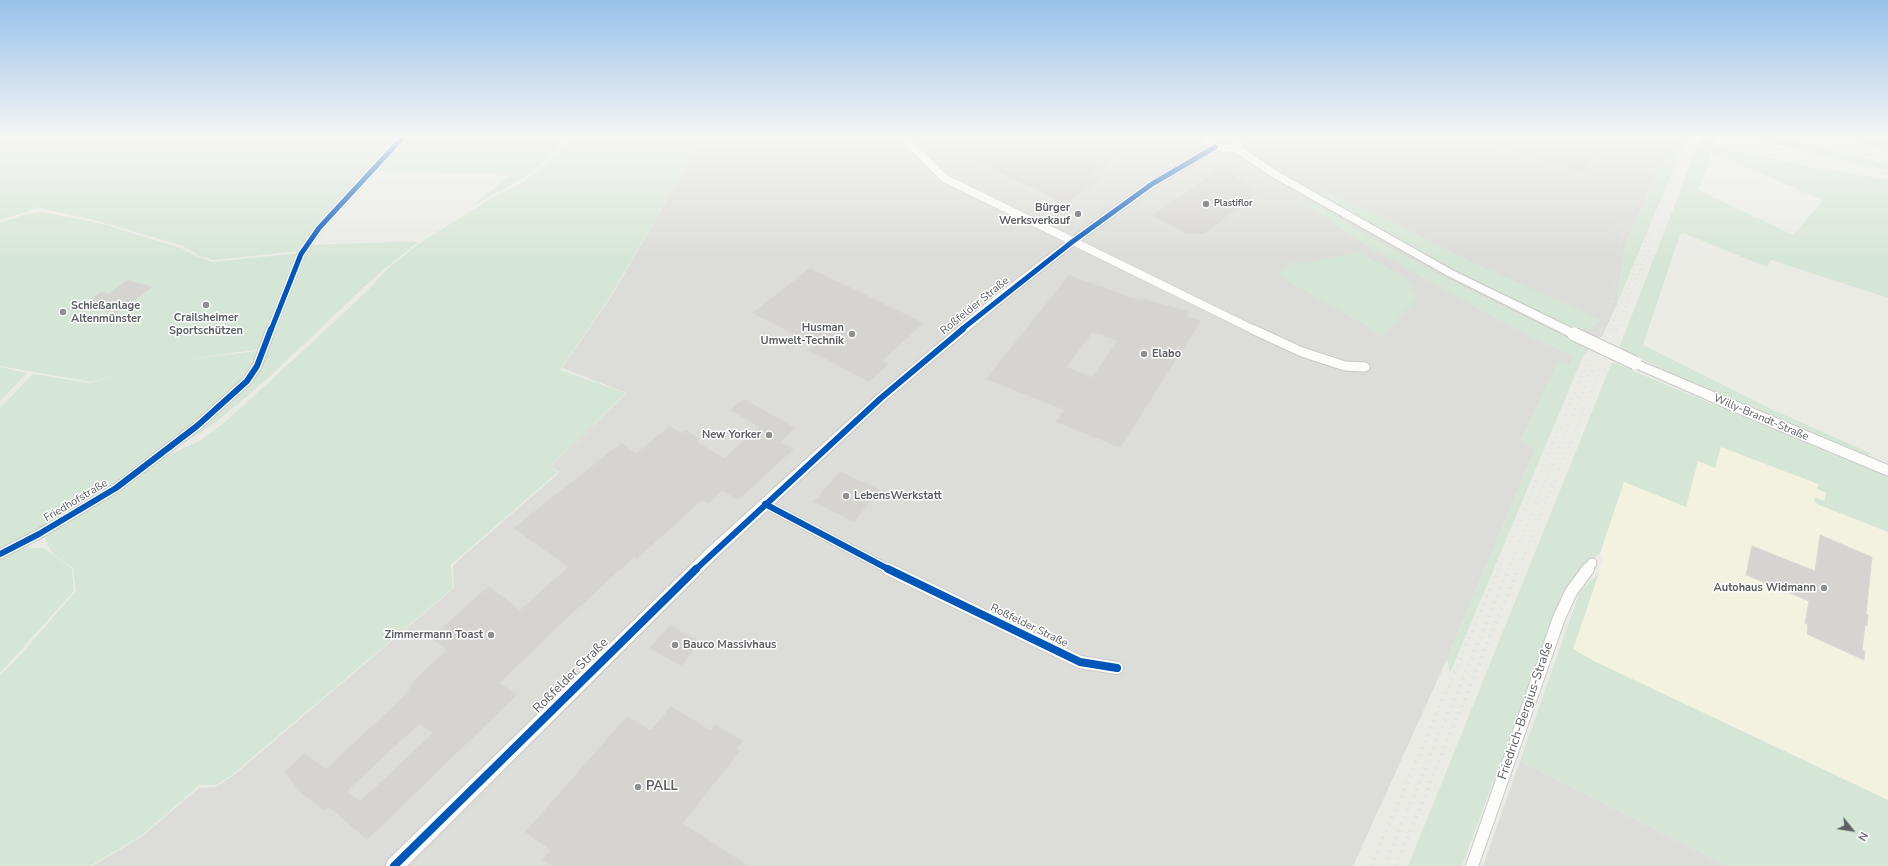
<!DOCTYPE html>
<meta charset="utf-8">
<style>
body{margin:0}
#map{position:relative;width:1888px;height:866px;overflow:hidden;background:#ebebe6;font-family:"Nunito Sans",sans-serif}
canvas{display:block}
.north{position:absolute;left:1832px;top:810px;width:40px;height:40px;-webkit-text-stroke:3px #fff;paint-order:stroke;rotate:120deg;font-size:11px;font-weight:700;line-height:16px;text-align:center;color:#5c5e63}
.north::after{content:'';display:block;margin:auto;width:14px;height:18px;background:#5c5e63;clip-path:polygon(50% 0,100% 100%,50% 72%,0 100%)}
</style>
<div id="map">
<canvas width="1888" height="866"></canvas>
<div class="north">N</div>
</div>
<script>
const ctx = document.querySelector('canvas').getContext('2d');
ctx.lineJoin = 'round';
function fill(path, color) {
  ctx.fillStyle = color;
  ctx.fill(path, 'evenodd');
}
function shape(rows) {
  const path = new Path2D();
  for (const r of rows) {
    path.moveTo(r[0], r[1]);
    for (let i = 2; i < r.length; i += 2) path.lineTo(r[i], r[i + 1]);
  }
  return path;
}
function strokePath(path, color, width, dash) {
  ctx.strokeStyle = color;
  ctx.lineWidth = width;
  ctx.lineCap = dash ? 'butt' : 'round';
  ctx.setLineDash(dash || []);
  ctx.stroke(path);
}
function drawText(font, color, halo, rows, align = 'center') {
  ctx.font = font + ' "Nunito Sans",sans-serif';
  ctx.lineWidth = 3;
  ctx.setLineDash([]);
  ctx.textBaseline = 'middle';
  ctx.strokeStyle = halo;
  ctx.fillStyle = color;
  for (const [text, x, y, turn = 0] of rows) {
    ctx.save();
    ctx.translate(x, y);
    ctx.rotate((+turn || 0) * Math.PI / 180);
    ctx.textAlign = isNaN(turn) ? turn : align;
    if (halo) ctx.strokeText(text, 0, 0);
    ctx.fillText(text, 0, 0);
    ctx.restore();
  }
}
fill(shape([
 [1721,447,1818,484,1826,493,1825,501,1817,504,1888,532,1888,800,1596,662,1573,649,1603,560,1600,553,1624,482,1626,482,1698,461]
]), '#f3f2e1');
fill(shape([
 [703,137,1217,137,1232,143,1225,137,1673,137,1625,245,1617,304,1602,337,1595,338,1585,355,1573,356,1570,366,1521,439,1535,449,1447,659,1353,866,92,866,141,837,199,788,216,787,234,775,454,588,453,565,560,472,550,467,627,393,562,368,611,297],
 [1520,761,1727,866,1483,866]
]), '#dcdcd8');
fill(shape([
 [0,137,400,137,303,246,298,248,301,251,214,260,199,256,183,246,94,220,35,207,30,211,0,220],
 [405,137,563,137,554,152,542,164,524,178,469,208,512,174,374,171],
 [568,137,703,137,610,297,560,370,626,393,550,467,558,472,451,565,453,588,232,775,217,785,200,785,141,836,90,866,0,866,0,675,17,659,76,591,73,568,54,555,48,546,44,534,154,462,201,440,225,422,319,336,368,290,388,268,417,245,488,200,518,185,532,175,548,162,562,147],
 [1673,137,1687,137,1617,304,1625,245],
 [1701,137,1717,137,1714,145,1777,160,1835,171,1887,180,1888,178,1888,298,1771,260,1767,267,1683,233,1680,235,1643,345,1771,409,1870,453,1868,458,1678,377,1619,348],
 [1712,153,1823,200,1793,235,1698,190],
 [1745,137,1787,137,1888,165,1888,170],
 [1841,137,1888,137,1888,151],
 [1321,190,1349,201,1472,262,1601,320,1591,329,1574,329,1449,266,1362,219,1320,193],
 [1308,200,1379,242,1476,294,1587,347,1450,673,1447,659,1535,449,1521,439,1557,362,1570,365,1573,356,1539,341,1478,309,1365,245,1303,203],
 [43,212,103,224,181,248,199,257,212,262,300,253,260,349,184,360,258,351,244,380,223,401,114,486,35,531,0,548,0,408,33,374,90,383,123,372,91,382,0,366,0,223,26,214],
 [393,242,418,242,376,276,265,381,215,423,197,435,174,447,252,378,308,245],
 [1358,252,1405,277,1417,299,1382,335,1277,275,1292,262,1301,264],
 [1612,362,1836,456,1888,476,1888,532,1817,504,1814,501,1814,497,1824,501,1826,493,1817,489,1818,484,1721,447,1715,468,1698,461,1686,507,1624,482,1600,553,1581,570,1559,605,1462,866,1408,866],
 [0,367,27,373,0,401],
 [11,548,43,548,72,568,74,591,0,673,0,554],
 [1599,573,1573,649,1596,662,1888,800,1888,866,1727,866,1520,761,1580,591]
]), '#d6e6d6');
const building = shape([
 [1019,137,1142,137,1091,175,1100,179,1066,204,979,163,1019,137],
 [1434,137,1465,137,1458,146,1433,139,1434,137],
 [1472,137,1603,137,1584,173,1472,139,1472,137],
 [1215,172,1228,172,1258,193,1204,234,1186,233,1152,216,1215,172],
 [810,268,924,323,882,361,889,364,869,382,808,350,814,345,752,313,810,268],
 [1069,275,1139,300,1140,298,1189,311,1187,316,1201,321,1120,448,1056,422,1064,410,986,379,1069,275],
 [1093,332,1117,341,1092,377,1067,367,1093,332],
 [127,280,152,287,116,314,81,306,101,292,109,294,127,280],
 [744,399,796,428,780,442,794,449,738,500,722,491,709,504,702,500,637,559,634,557,551,633,500,683,517,695,367,840,329,807,325,811,301,793,284,772,305,753,326,769,406,694,414,680,447,650,430,638,489,586,520,610,568,567,513,528,621,443,636,453,670,426,682,433,686,430,700,439,697,442,724,458,759,427,730,410,744,399],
 [419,724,433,733,360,801,347,791,419,724],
 [840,471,880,490,854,522,813,502,840,471],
 [1820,535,1872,557,1866,614,1868,615,1867,626,1865,625,1862,650,1865,651,1864,660,1807,634,1808,625,1805,623,1809,601,1746,575,1752,546,1815,571,1820,535],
 [670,625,701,642,681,666,649,648,670,625],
 [671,706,710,730,715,724,743,741,737,749,740,751,683,823,749,866,550,866,542,860,550,850,525,832,627,716,651,730,671,706]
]);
fill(building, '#d5d4d1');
strokePath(building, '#dadad6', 1);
const streetFar2 = shape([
 [903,137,944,178,1254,330],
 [271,330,301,254,319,228,403,137]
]);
const streetFar1 = shape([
 [1252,329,1302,352,1345,366,1365,367],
 [765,504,890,570],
 [0,554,39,534,116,488,197,426,247,381,257,366,271,329],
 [1587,570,1592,563]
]);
const street = shape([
 [888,569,1080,662,1117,668],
 [1472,866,1559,618,1571,592,1588,569]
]);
const secondary = shape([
 [1204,137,1214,137,1214,143,1229,146,1234,143,1230,137,1240,137,1244,143,1241,147,1277,171,1454,271,1578,331,1580,334,1578,337,1570,337,1446,275,1269,175,1233,151,1222,152,1216,150,1156,186,1076,244,1004,301,885,401,718,556,407,866,385,866,388,860,708,548,877,395,996,295,1068,240,1148,182,1208,147,1204,142,1204,137],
 [1635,359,1888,465,1888,476,1730,410,1631,366,1629,363,1631,360,1635,359]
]);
strokePath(streetFar2, '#c9c9c8', 9);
strokePath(streetFar1, '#c9c9c8', 11);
strokePath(street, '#c9c9c8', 14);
strokePath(secondary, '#c8c8c8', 2);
strokePath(streetFar2, '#fcfcfb', 8);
strokePath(streetFar1, '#fcfcfb', 9);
strokePath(street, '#fcfcfb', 12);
fill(secondary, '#fcfcfb');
strokePath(shape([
 [1609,245,1616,231,1624,222],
 [1601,330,1614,291,1623,231,1664,137],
 [1609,330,1690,137],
 [1616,330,1650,248]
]), '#e2e2e2', 2.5, [1, 4]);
strokePath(shape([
 [1498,570,1602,329],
 [1508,570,1609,329],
 [1518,570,1617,329]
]), '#e2e2e2', 3, [1, 5]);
strokePath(shape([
 [1371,866,1499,569],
 [1384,866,1509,569],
 [1396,866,1518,569]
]), '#e2e2e2', 4, [1.5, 6]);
const secondaryBridge = shape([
 [1574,334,1635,363]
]);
strokePath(secondaryBridge, '#c8c8c8', 15, []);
strokePath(secondaryBridge, '#fcfcfb', 13);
strokePath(shape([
 [271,330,301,254,319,228,403,137],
 [961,330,1072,242,1152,184,1215,147]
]), '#0057b8', 5);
strokePath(shape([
 [765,504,890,570],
 [0,554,39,534,116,488,197,426,247,381,257,366,271,329],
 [695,570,881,398,963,329]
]), '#0057b8', 6);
strokePath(shape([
 [888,569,1080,662,1117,668],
 [394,866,696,569]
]), '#0057b8', 8);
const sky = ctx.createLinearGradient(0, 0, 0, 258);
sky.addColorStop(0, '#98c1eb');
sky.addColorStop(0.53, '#f6f6f4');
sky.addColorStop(1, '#f6f6f400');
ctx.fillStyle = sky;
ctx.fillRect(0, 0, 1888, 258);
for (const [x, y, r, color] of [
 [1206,204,4,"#8e8f91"],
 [1078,214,4,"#8e8f91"],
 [206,305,4,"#8e8f91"],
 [63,312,4,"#8e8f91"],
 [852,334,4,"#8e8f91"],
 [1144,354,4,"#8e8f91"],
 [769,435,4,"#8e8f91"],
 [846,496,4,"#8e8f91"],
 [1824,588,4,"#8e8f91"],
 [491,635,4,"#8e8f91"],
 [675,645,4,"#8e8f91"],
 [638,787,4,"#8e8f91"]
]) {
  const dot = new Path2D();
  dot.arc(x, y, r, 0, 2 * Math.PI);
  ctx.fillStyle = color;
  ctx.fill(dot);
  strokePath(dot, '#fff', 1.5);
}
drawText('bold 9px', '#5c5e63', '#fff', [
 ["Plastiflor",1214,204]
], 'left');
drawText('bold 11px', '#5c5e63', '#fff', [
 ["Bürger",1070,208],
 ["Werksverkauf",1070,221],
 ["Schießanlage",71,306,"left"],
 ["Altenmünster",71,319,"left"],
 ["Crailsheimer",206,318,"center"],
 ["Sportschützen",206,331,"center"],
 ["Husman",844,328],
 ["Umwelt-Technik",844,341],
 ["Elabo",1152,354,"left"],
 ["New Yorker",761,435],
 ["LebensWerkstatt",854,496,"left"],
 ["Autohaus Widmann",1816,588],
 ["Zimmermann Toast",483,635],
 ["Bauco Massivhaus",683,645,"left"]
], 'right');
drawText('11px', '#5c5e63', '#fff', [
 ["Roßfelder Straße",975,306,-39],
 ["Willy-Brandt-Straße",1761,418,23],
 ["Friedhofstraße",76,501,-31],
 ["Roßfelder Straße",1029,626,26]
]);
drawText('13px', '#5c5e63', '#fff', [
 ["Roßfelder Straße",571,676,-45],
 ["Friedrich-Bergius-Straße",1526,711,-71]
]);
drawText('bold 13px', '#5c5e63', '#fff', [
 ["PALL",646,787]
], 'left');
</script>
